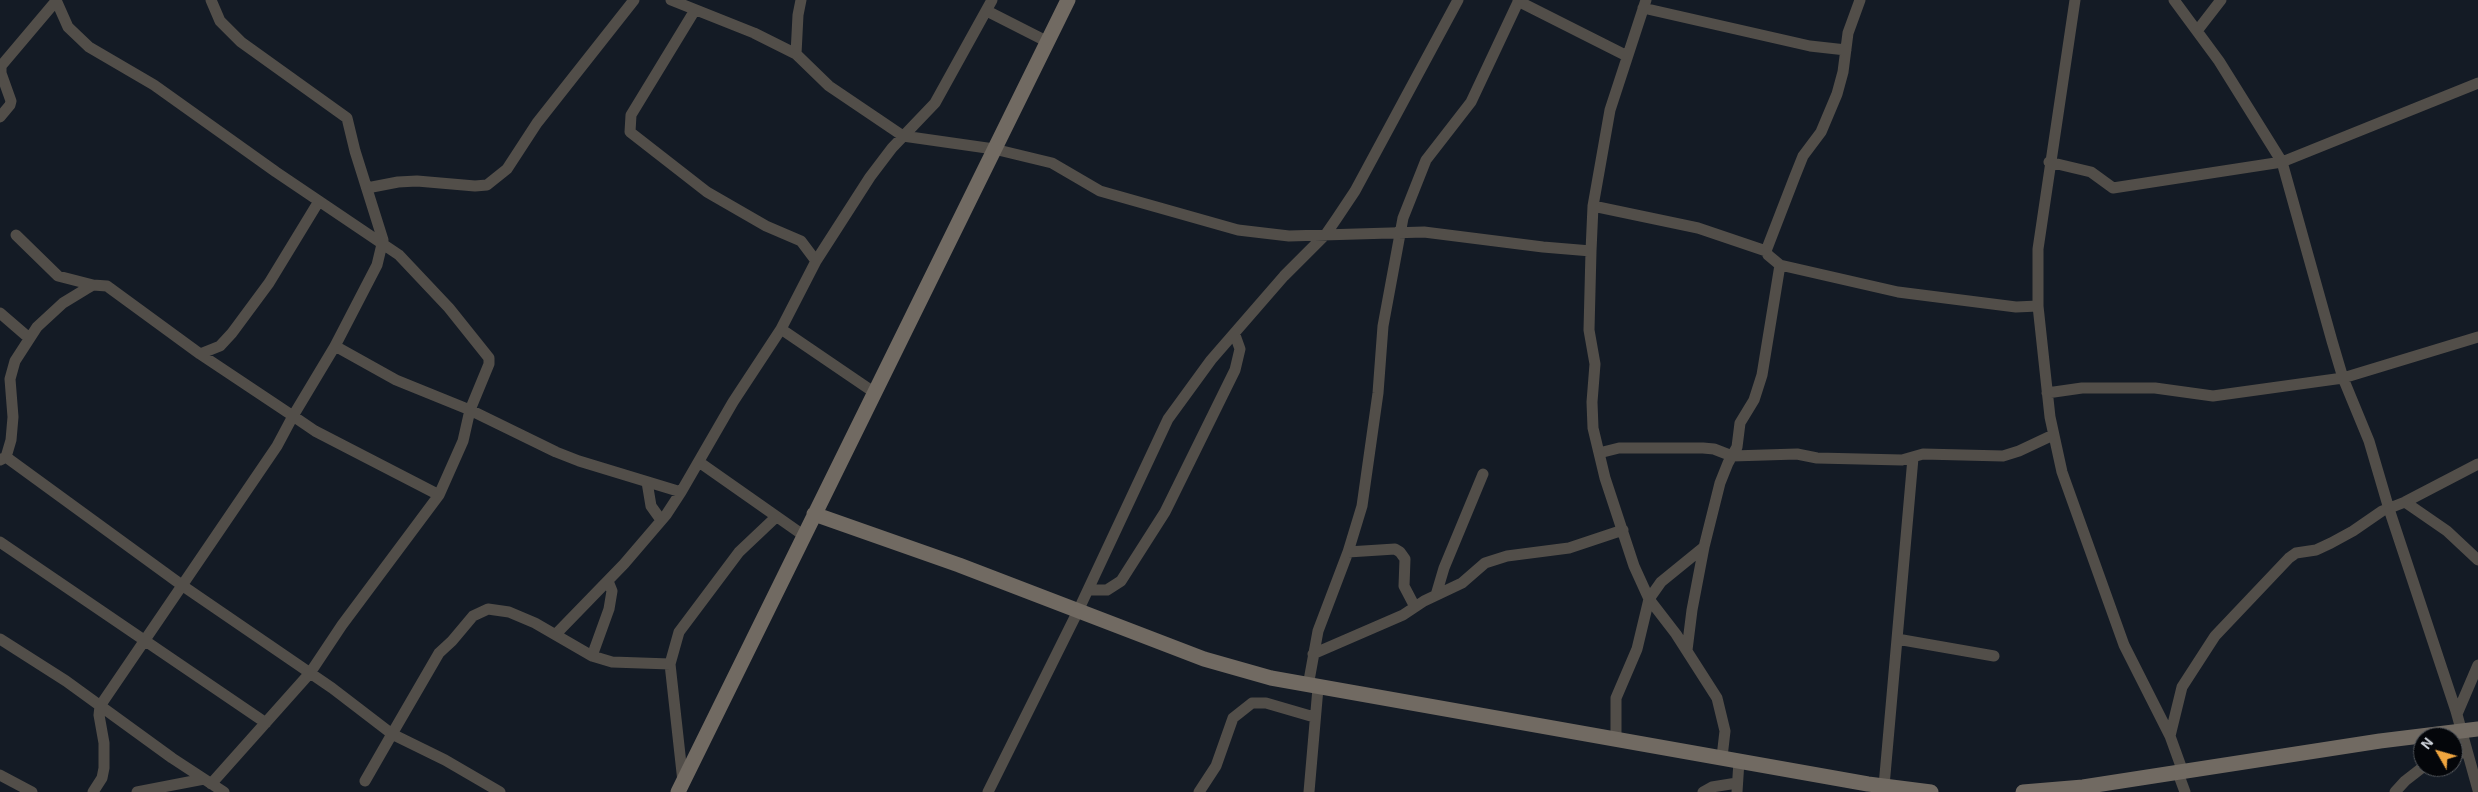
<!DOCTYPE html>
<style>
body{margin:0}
#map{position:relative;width:2478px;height:792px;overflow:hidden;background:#141b25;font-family:"Exo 2",sans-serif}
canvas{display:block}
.north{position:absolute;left:2413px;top:727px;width:50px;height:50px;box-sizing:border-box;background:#04060a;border:1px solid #54585d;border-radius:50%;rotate:308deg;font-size:14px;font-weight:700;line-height:20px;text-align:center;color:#cdd2d9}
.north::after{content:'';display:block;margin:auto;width:18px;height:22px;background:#f1a63f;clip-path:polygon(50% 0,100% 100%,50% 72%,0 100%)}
</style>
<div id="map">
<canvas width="2478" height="792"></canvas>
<div class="north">N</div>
</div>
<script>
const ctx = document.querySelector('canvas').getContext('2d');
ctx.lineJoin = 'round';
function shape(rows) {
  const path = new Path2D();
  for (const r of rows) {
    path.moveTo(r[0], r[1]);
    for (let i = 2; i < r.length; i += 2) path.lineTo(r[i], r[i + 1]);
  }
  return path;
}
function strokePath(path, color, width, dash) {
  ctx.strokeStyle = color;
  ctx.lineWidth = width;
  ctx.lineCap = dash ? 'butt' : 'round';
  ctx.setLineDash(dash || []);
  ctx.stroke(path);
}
strokePath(shape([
 [56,0,68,27,89,47,154,85,276,172,399,255,449,308,489,358,489,364,470,410,463,441,439,495,342,625,310,673,211,784],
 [671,0,754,33,796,54,829,86,903,136,994,149,1052,163,1100,191,1238,230,1289,236,1424,232,1543,247,1591,251,1589,330,1595,364,1592,402,1593,428,1605,478,1634,566,1649,599,1676,634,1717,698,1725,731,1722,757],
 [1860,0,1848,33,1843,72,1837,94,1821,132,1803,156,1795,176,1766,251,1768,255,1780,265,1898,292,2016,307,2038,306],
 [2075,0,2038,249,2038,306,2050,417,2062,472,2124,645,2170,736,2183,772],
 [2174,0,2219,61,2282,162,2332,341,2343,378,2369,441,2389,509,2456,711,2478,790],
 [1518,1,1627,56],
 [1643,8,1810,46,1846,50],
 [695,10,631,115,630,132,707,192,766,226,801,241,816,261],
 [987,11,1048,42],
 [2197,31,2221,0],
 [796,54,798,15,801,0],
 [0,117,10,105,11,101,1,73,1,66,56,1],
 [2049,162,2091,172,2113,188,2282,162,2478,83],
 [367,188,398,182,417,181,475,186,487,185,507,169,537,123,634,0],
 [1593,206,1698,228,1766,251],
 [16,235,58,276,93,285],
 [1591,251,1593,206,1610,110,1646,0],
 [0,313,29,338],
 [781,329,875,393],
 [335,346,396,380,470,410,556,452,579,461,681,492,733,402,781,329,816,261,870,177,892,148,935,103,992,0],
 [200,354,220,346,232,333,269,283,319,201],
 [2047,393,2082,388,2155,388,2213,396,2343,378,2478,337],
 [1599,453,1619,448,1703,448,1714,449,1732,456,1797,454,1817,458,1902,460,1923,454,2003,456,2019,451,2053,435],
 [6,457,183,586,332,688,392,734,439,653,452,641,473,616,488,609,509,612,535,623,592,656,612,662,670,664],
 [0,460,6,457,11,440,13,417,10,379,15,361,37,327,63,303,86,289,93,285,107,286,200,354,293,416,335,346,377,265,383,240,355,151,347,118,241,42,220,21,211,0],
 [699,462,803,535],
 [647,482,651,506,661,520],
 [2405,502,2447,531,2478,560],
 [0,542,266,723],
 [1348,552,1395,549,1400,552,1405,559,1404,586,1415,607],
 [1088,590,1107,590,1121,581,1165,512,1235,370,1240,349,1235,335],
 [1436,595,1444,568,1483,474],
 [556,634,624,564,666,515,681,492],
 [0,639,66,681,172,758,224,792],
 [1897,639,1994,656],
 [1687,650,1692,610,1704,547,1720,483,1728,463,1737,447,1740,423,1754,400,1762,375,1780,265],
 [1313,654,1403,615,1424,601,1462,583,1485,563,1507,556,1569,548,1623,530],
 [592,656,609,609,612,591,608,581],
 [1308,686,1318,631,1348,552,1362,506,1378,393,1383,326,1403,218,1426,160,1471,102,1519,0],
 [2457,714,2478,665],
 [2170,736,2182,687,2215,636,2289,558,2296,553,2316,550,2331,543,2353,531,2382,511,2405,502,2478,464],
 [1616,739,1616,698,1637,649,1649,599,1661,582,1704,547],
 [2453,756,2466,751],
 [2178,773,2185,792],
 [0,775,32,792],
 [365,781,392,734,445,760,500,792],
 [683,782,670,664,679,632,739,552,776,517],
 [1884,786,1913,458],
 [93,792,102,778,104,768,104,743,99,715,100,706,277,446,293,416,315,431,439,495],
 [137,792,204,779],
 [988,792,1078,611,1168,419,1211,360,1284,276,1326,234,1337,218,1355,191,1458,0],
 [1199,792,1216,766,1233,718,1252,703,1266,703,1314,717],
 [1309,792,1318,688],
 [1703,792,1712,787,1737,783],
 [1737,792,1739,761],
 [2395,792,2405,781,2423,767]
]), '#524e49', 11);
strokePath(shape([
 [814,514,959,565,1204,659,1271,678,1868,784,1931,792],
 [678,792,1068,0],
 [2023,792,2083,787,2380,741,2478,729]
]), '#716a62', 15);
</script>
